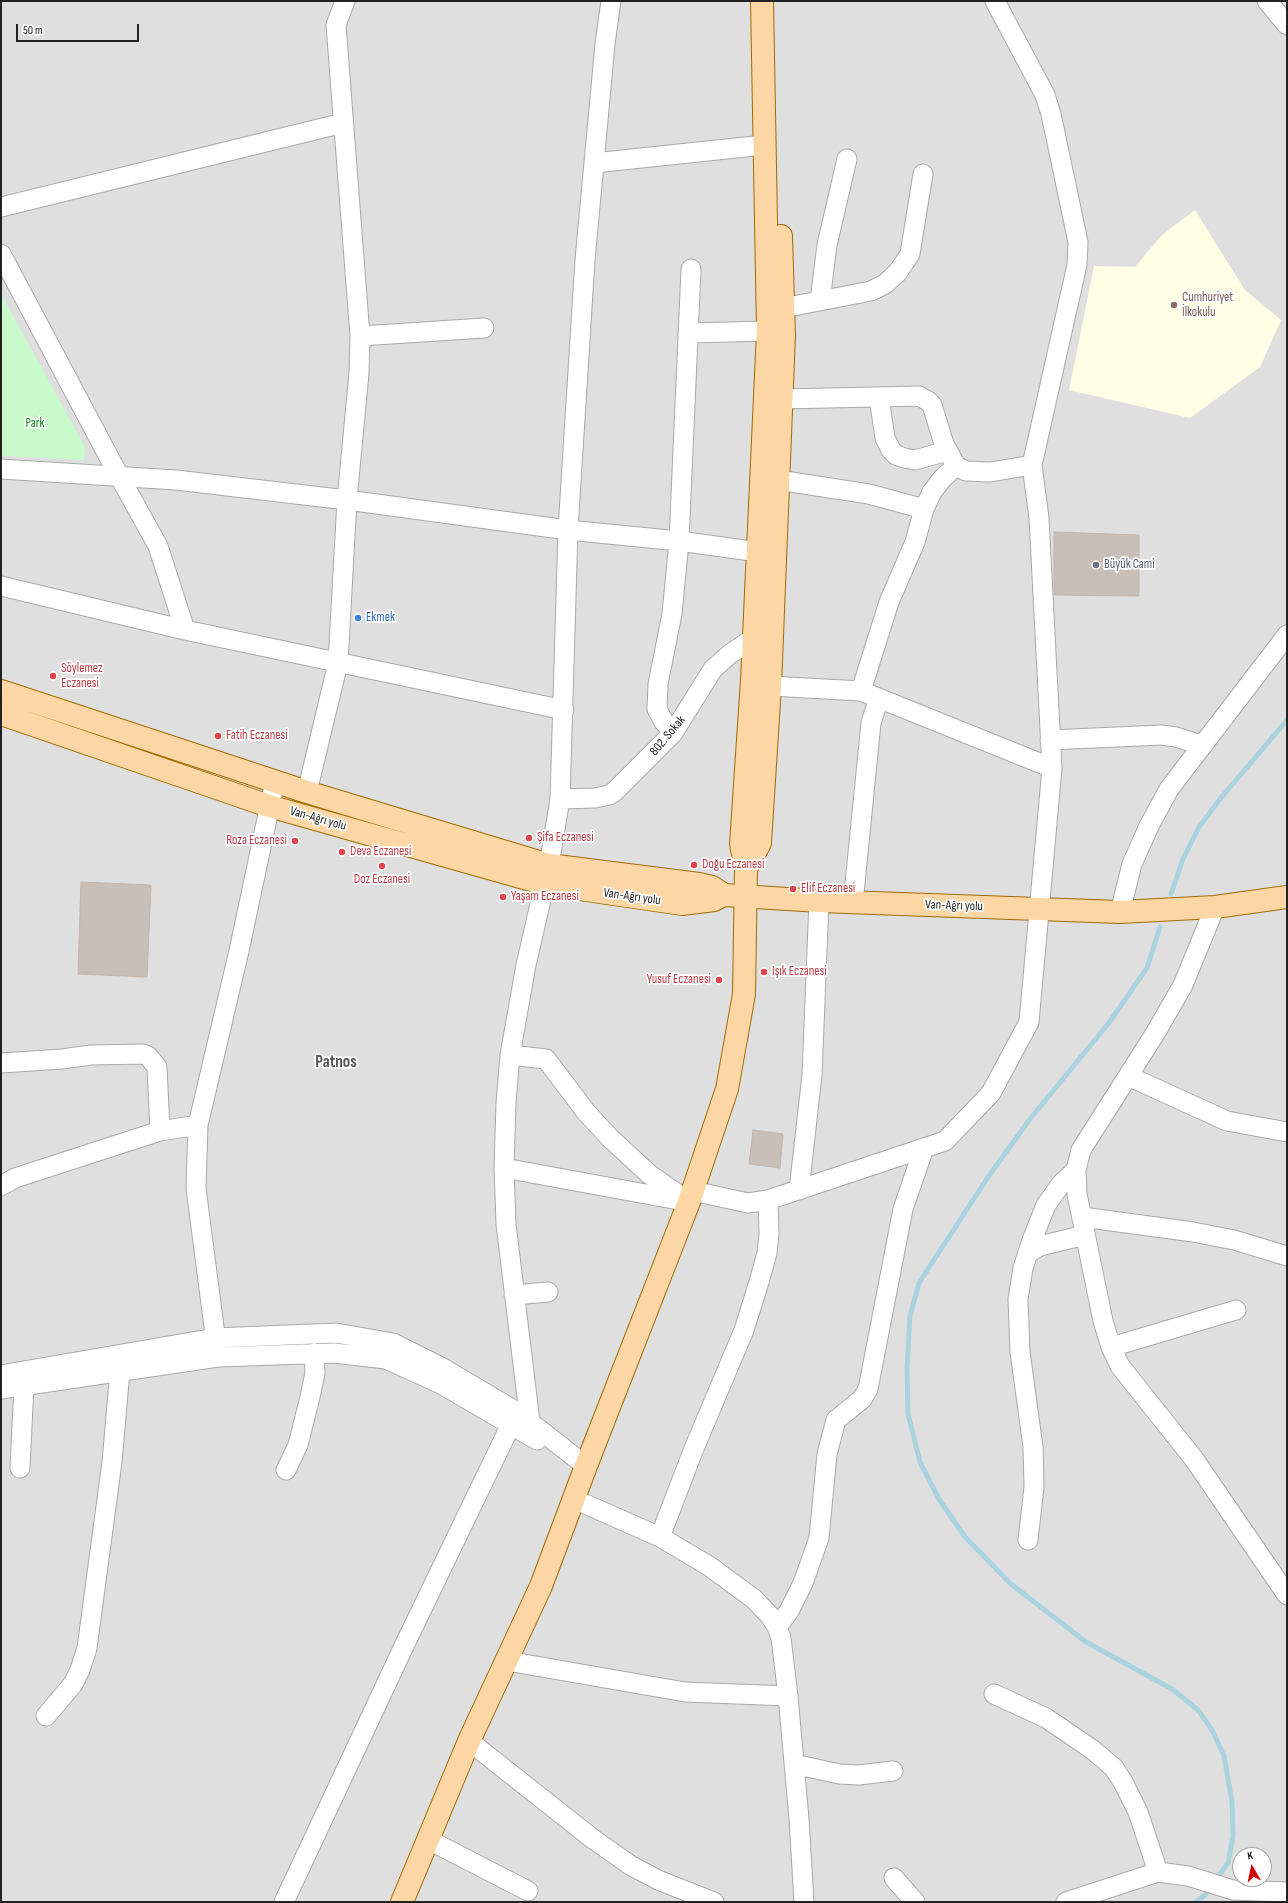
<!DOCTYPE html>
<meta charset="utf-8">
<style>
body{margin:0}
#map{position:relative;width:1288px;height:1903px;overflow:hidden;background:#f2efe9;font-family:"Sofia Sans Condensed",sans-serif}
canvas{display:block}
.frame{position:absolute;inset:0;border:2px solid #222;pointer-events:none}
.north{position:absolute;left:1232px;top:1847px;width:40px;height:40px;box-sizing:border-box;background:#fff;border:1px solid #a7a7a7;border-radius:50%;rotate:351deg;font-size:11px;font-weight:700;line-height:16px;text-align:center;color:#222}
.north::after{content:'';display:block;margin:auto;width:14px;height:18px;background:#d40000;clip-path:polygon(50% 0,100% 100%,50% 72%,0 100%)}
.scale{position:absolute;left:16px;top:24px;width:123px;height:18px;box-sizing:border-box;border:2px solid #222;border-top:0;padding-left:5px;font-size:12px;line-height:14px;white-space:nowrap;color:#222;-webkit-text-stroke:3px #fff;paint-order:stroke}
</style>
<div id="map">
<canvas width="1288" height="1903"></canvas>
<div class="frame"></div>
<div class="north">K</div>
<div class="scale">50 m</div>
</div>
<script>
const ctx = document.querySelector('canvas').getContext('2d');
ctx.lineJoin = 'round';
function fill(path, color) {
  ctx.fillStyle = color;
  ctx.fill(path, 'evenodd');
}
function shape(rows) {
  const path = new Path2D();
  for (const r of rows) {
    path.moveTo(r[0], r[1]);
    for (let i = 2; i < r.length; i += 2) path.lineTo(r[i], r[i + 1]);
  }
  return path;
}
function strokePath(path, color, width, dash) {
  ctx.strokeStyle = color;
  ctx.lineWidth = width;
  ctx.lineCap = dash ? 'butt' : 'round';
  ctx.setLineDash(dash || []);
  ctx.stroke(path);
}
function drawText(font, color, halo, rows, align = 'center') {
  ctx.font = font + ' "Sofia Sans Condensed",sans-serif';
  ctx.lineWidth = 3.5;
  ctx.setLineDash([]);
  ctx.textBaseline = 'middle';
  ctx.strokeStyle = halo;
  ctx.fillStyle = color;
  for (const [text, x, y, turn = 0] of rows) {
    ctx.save();
    ctx.translate(x, y);
    ctx.rotate((+turn || 0) * Math.PI / 180);
    ctx.textAlign = isNaN(turn) ? turn : align;
    if (halo) ctx.strokeText(text, 0, 0);
    ctx.fillText(text, 0, 0);
    ctx.restore();
  }
}
fill(shape([
 [1,1,1287,1,1287,1902,1,1902],
 [1240,1855,1264,1855,1264,1879,1240,1879]
]), '#e0dfdf');
fill(shape([
 [1195,210,1245,290,1281,320,1260,367,1190,418,1069,390,1094,266,1135,267,1161,236]
]), '#ffffe5');
fill(shape([
 [1,294,85,447,84,460,1,456]
]), '#c8facc');
strokePath(shape([
 [1171,894,1183,859,1199,827,1220,799,1287,720],
 [1160,927,1147,968,1108,1024,1030,1119,988,1177,919,1283,910,1316,907,1368,908,1414,920,1462,939,1499,965,1537,1011,1584,1086,1642,1172,1689,1198,1710,1212,1730,1224,1756,1232,1802,1233,1836,1228,1863,1216,1880],
 [1196,1902,1205,1895,1211,1886]
]), '#aad3df', 5);
const building = shape([
 [1054,532,1139,535,1139,596,1054,595,1054,532],
 [81,882,151,885,147,977,78,974,81,882],
 [753,1130,783,1134,780,1168,749,1164,753,1130]
]);
fill(building, '#c7bfb8');
strokePath(building, '#c4b6ab', 1);
const minor = shape([
 [1267,1,1287,25],
 [594,163,764,145],
 [1,207,343,123],
 [1,254,119,476,158,546,185,630],
 [820,301,827,245,847,159],
 [783,308,871,291,885,284,898,272,910,254,923,174],
 [689,333,768,331],
 [360,336,484,328],
 [879,397,885,438,891,450,896,455,904,458,915,460,947,451],
 [782,399,919,396,928,401,932,405,944,444,956,466,966,471,990,472,1032,465],
 [1,469,176,480,347,500,568,530,679,541,773,554],
 [778,480,869,494,924,509],
 [1,586,185,630,564,710],
 [757,682,770,686,861,691,1052,768],
 [861,691,889,602,915,542,924,509,932,492,942,479,956,466],
 [673,733,664,722,657,709,658,684,672,614,679,541,691,269],
 [1050,740,1161,735,1176,737,1201,745],
 [307,792,338,663,347,500,359,373,360,336,336,25,345,1],
 [560,799,595,798,609,795,614,792,673,733,713,669,730,654,754,638],
 [853,903,871,723,879,698],
 [1215,907,1183,985,1156,1032,1081,1150,1076,1170,1077,1194,1103,1321,1111,1347,1120,1366,1194,1459,1287,1595],
 [1120,912,1132,864,1149,826,1169,789,1287,635],
 [510,1055,546,1059,586,1112,610,1138,649,1174,689,1202],
 [1,1063,62,1059,91,1055,143,1054,148,1056,157,1067,160,1131],
 [1128,1076,1227,1121,1287,1132],
 [504,1168,684,1201],
 [1,1186,15,1178,160,1131,198,1125],
 [799,1190,812,1075,819,901],
 [693,1191,748,1203,768,1200,945,1141,991,1093,1029,1022,1052,768,1039,518,1032,465,1077,265,1078,242,1051,114,1045,95,995,1],
 [1082,1217,1193,1232,1234,1240,1287,1256],
 [1028,1253,1040,1246,1085,1235],
 [514,1295,548,1292],
 [1111,1347,1236,1310],
 [217,1350,196,1188,198,1125,239,951,275,781],
 [1,1375,215,1338,336,1333,393,1343,441,1367,517,1412,586,1466],
 [1,1389,218,1357,334,1353,386,1359,441,1384,537,1440],
 [536,1439,530,1422,506,1224,504,1168,506,1103,510,1055,526,965,549,865,560,799,568,530,585,260,605,44,611,1],
 [20,1468,24,1385],
 [286,1470,298,1445,310,1397,315,1373,314,1353],
 [574,1499,660,1537,709,1566,754,1599,771,1617,777,1627,781,1638,788,1696,799,1819,804,1902],
 [660,1537,693,1451,744,1330,759,1282,767,1253,769,1234,768,1200],
 [1028,1540,1034,1487,1033,1447,1020,1352,1018,1299,1023,1268,1032,1240,1046,1205,1061,1184,1076,1170],
 [777,1627,789,1611,803,1583,819,1538,827,1454,836,1420,862,1399,868,1389,903,1209,924,1148],
 [507,1661,685,1692,788,1696],
 [994,1694,1046,1718,1093,1750,1114,1768,1123,1782,1138,1812,1158,1872],
 [46,1716,73,1684,80,1670,87,1648,112,1462,121,1359],
 [469,1741,593,1839,630,1865,658,1880,714,1902],
 [794,1764,839,1774,859,1775,893,1771],
 [427,1839,528,1891],
 [894,1878,915,1902],
 [284,1902,404,1646,516,1414],
 [1066,1902,1158,1872,1188,1876,1233,1890,1287,1892]
]);
const major = shape([
 [1,691,307,792,549,865,699,884,712,887,724,895],
 [1,714,269,806,545,884,682,904,714,900,724,895,819,901,1120,912,1215,907,1287,897],
 [746,869,760,843,770,686,784,335,781,236],
 [402,1902,469,1741,541,1586,586,1466,689,1202,727,1089,744,994,746,869,741,844,752,680,768,331,762,1]
]);
strokePath(minor, '#a9a9a9', 21);
strokePath(major, '#a06b00', 24);
strokePath(minor, '#fff', 19);
strokePath(major, '#fcd6a4', 22);
for (const [x, y, r, color] of [
 [1174,305,4,"#8d6e63"],
 [1096,565,4,"#6b7280"],
 [358,618,4,"#3f7fe0"],
 [53,676,4,"#e0444e"],
 [218,736,4,"#e0444e"],
 [529,838,4,"#e0444e"],
 [295,841,4,"#e0444e"],
 [342,852,4,"#e0444e"],
 [694,865,4,"#e0444e"],
 [382,866,4,"#e0444e"],
 [793,889,4,"#e0444e"],
 [503,897,4,"#e0444e"],
 [764,972,4,"#e0444e"],
 [719,980,4,"#e0444e"]
]) {
  const dot = new Path2D();
  dot.arc(x, y, r, 0, 2 * Math.PI);
  ctx.fillStyle = color;
  ctx.fill(dot);
  strokePath(dot, '#fff', 1.5);
}
drawText('13px', '#785e54', '#fff', [
 ["Cumhuriyet",1182,298],
 ["İlkokulu",1182,313]
], 'left');
drawText('13px', '#0c8416', '#fff', [
 ["Park",35,424]
]);
drawText('13px', '#5b616d', '#fff', [
 ["Büyük Cami",1104,565]
], 'left');
drawText('13px', '#366cbe', '#fff', [
 ["Ekmek",366,618]
], 'left');
drawText('13px', '#be3a42', '#fff', [
 ["Söylemez",61,669],
 ["Eczanesi",61,684],
 ["Fatih Eczanesi",226,736],
 ["Şifa Eczanesi",537,838],
 ["Roza Eczanesi",287,841,"right"],
 ["Deva Eczanesi",350,852],
 ["Doğu Eczanesi",702,865],
 ["Doz Eczanesi",382,880,"center"],
 ["Elif Eczanesi",801,889],
 ["Yaşam Eczanesi",511,897],
 ["Işık Eczanesi",772,972],
 ["Yusuf Eczanesi",711,980,"right"]
], 'left');
drawText('13px', '#222', '#fff', [
 ["802. Sokak",668,736,-50],
 ["Van-Ağrı yolu",318,819,16],
 ["Van-Ağrı yolu",632,897,8],
 ["Van-Ağrı yolu",954,906,2]
]);
drawText('bold 17px', '#555', '#fff', [
 ["Patnos",336,1063]
]);
</script>
